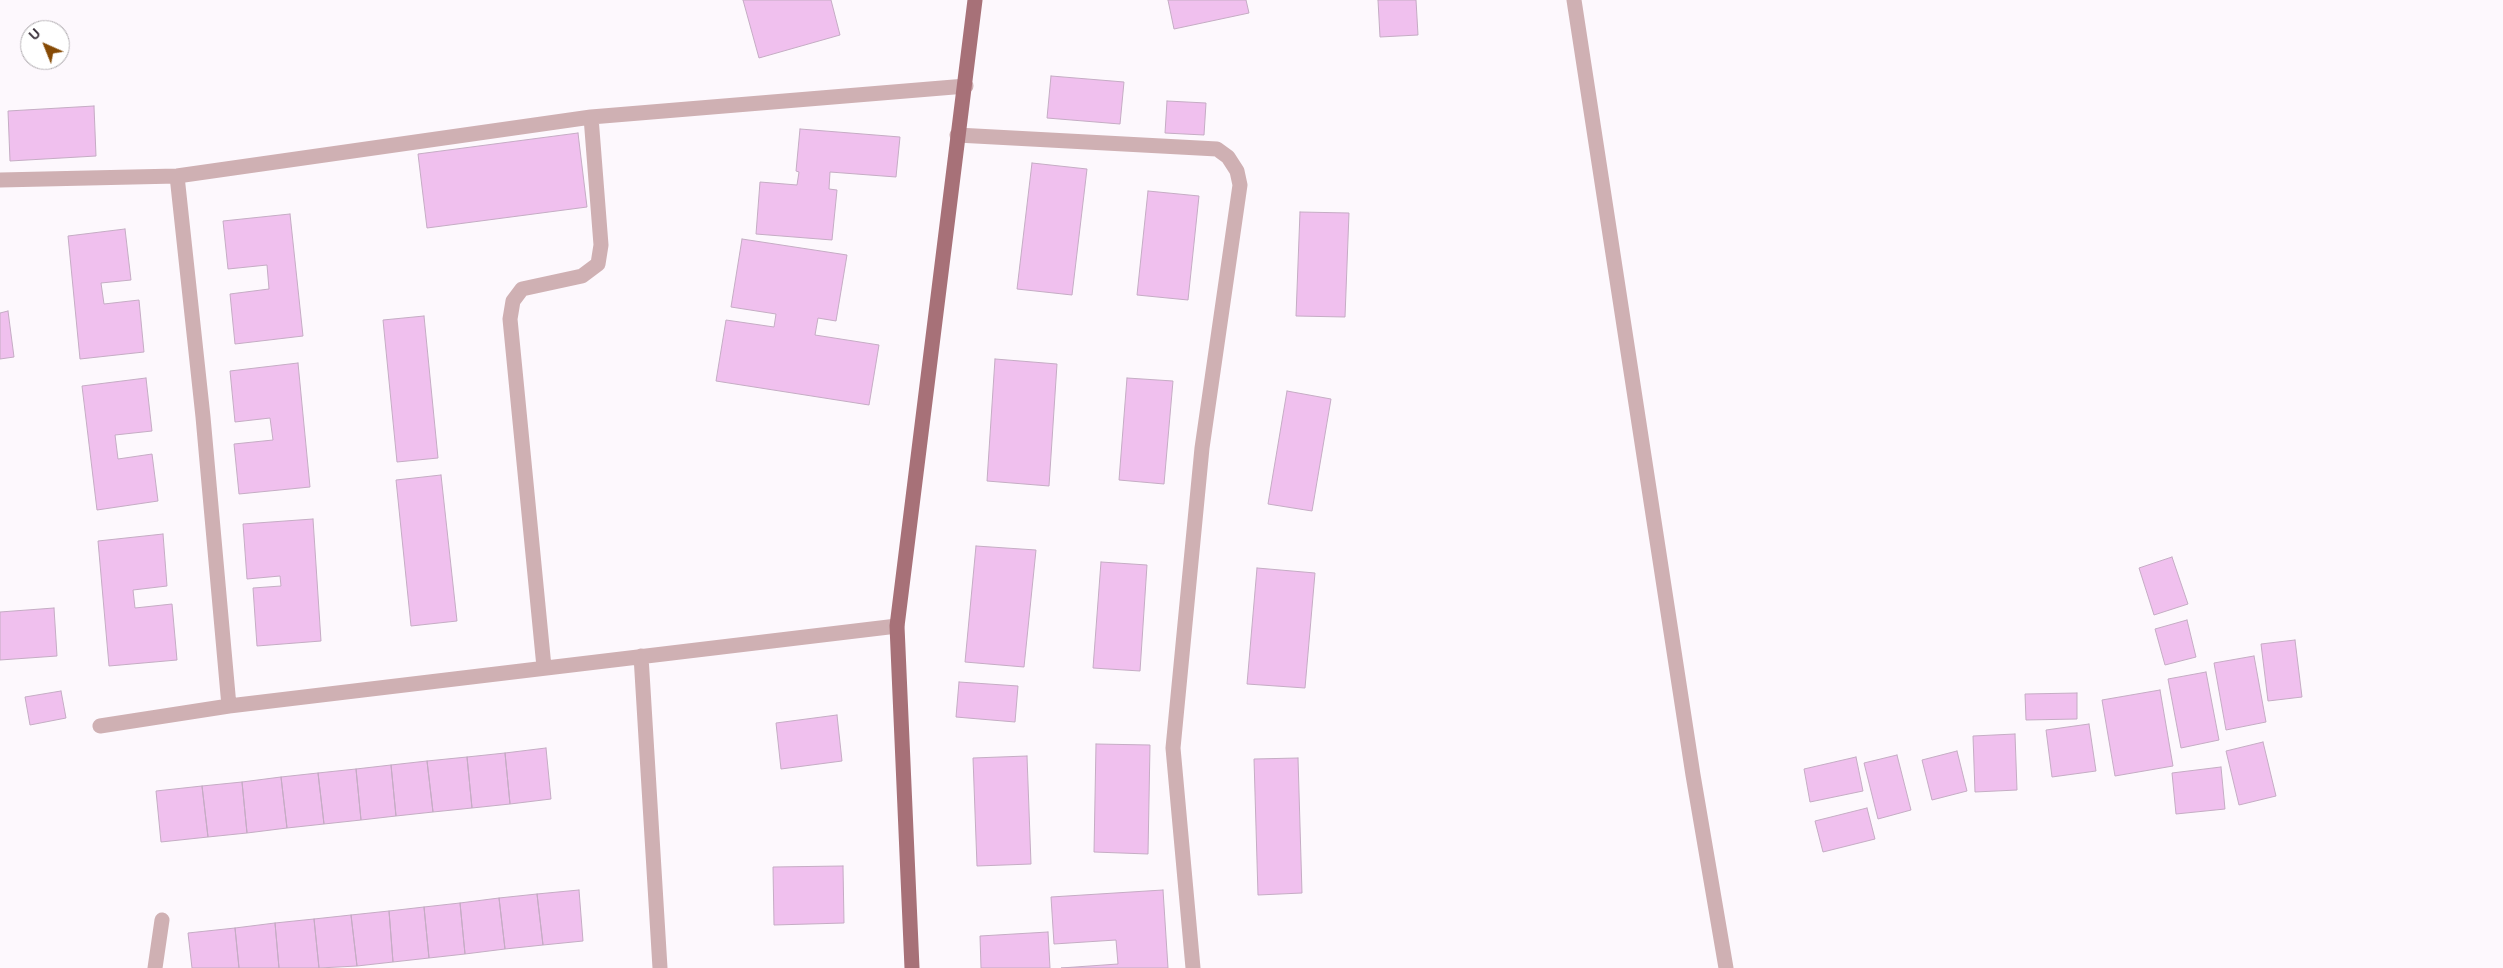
<!DOCTYPE html>
<style>
body{margin:0}
#map{position:relative;width:2503px;height:968px;overflow:hidden;background:#fdf8fd;font-family:Figtree,sans-serif}
canvas{display:block}
.north{position:absolute;left:20px;top:20px;width:50px;height:50px;box-sizing:border-box;background:#fff;border:1px solid #b0acb0;border-radius:50%;rotate:316deg;font-size:14px;font-weight:700;line-height:20px;text-align:center;color:#3a303a}
.north::after{content:'';display:block;margin:auto;width:18px;height:22px;background:#864a05;clip-path:polygon(50% 0,100% 100%,50% 72%,0 100%)}
</style>
<div id="map">
<canvas width="2503" height="968"></canvas>
<div class="north">U</div>
</div>
<script>
const ctx = document.querySelector('canvas').getContext('2d');
ctx.lineJoin = 'round';
function fill(path, color) {
  ctx.fillStyle = color;
  ctx.fill(path, 'evenodd');
}
function shape(rows) {
  const path = new Path2D();
  for (const r of rows) {
    path.moveTo(r[0], r[1]);
    for (let i = 2; i < r.length; i += 2) path.lineTo(r[i], r[i + 1]);
  }
  return path;
}
function strokePath(path, color, width, dash) {
  ctx.strokeStyle = color;
  ctx.lineWidth = width;
  ctx.lineCap = dash ? 'butt' : 'round';
  ctx.setLineDash(dash || []);
  ctx.stroke(path);
}
const building = shape([
 [743,0,831,0,840,35,759,58,743,0],
 [1168,0,1246,0,1249,13,1174,29,1168,0],
 [1378,0,1416,0,1418,35,1380,37,1378,0],
 [1051,76,1124,82,1120,124,1047,118,1051,76],
 [1167,101,1206,103,1204,135,1165,133,1167,101],
 [94,106,96,156,10,161,8,111,94,106],
 [800,129,900,137,896,177,830,172,829,189,837,190,832,240,756,234,760,182,797,185,799,172,796,171,800,129],
 [578,133,587,207,427,228,418,154,578,133],
 [1032,163,1087,169,1072,295,1017,289,1032,163],
 [1148,191,1199,196,1188,300,1137,295,1148,191],
 [1300,212,1349,213,1345,317,1296,316,1300,212],
 [290,214,303,336,235,344,230,294,269,289,267,265,228,269,223,221,290,214],
 [125,229,131,280,101,283,104,304,139,300,144,352,80,359,68,236,125,229],
 [742,239,847,255,836,321,818,318,815,335,879,345,869,405,716,381,726,320,774,327,776,314,731,307,742,239],
 [8,311,14,357,0,359,0,313,8,311],
 [424,316,438,458,397,462,383,320,424,316],
 [995,359,1057,364,1049,486,987,481,995,359],
 [298,363,310,487,239,494,234,444,273,440,270,418,235,422,230,371,298,363],
 [146,378,152,431,115,435,118,459,152,454,158,501,97,510,82,386,146,378],
 [1127,378,1173,381,1164,484,1119,480,1127,378],
 [1287,391,1331,399,1312,511,1268,504,1287,391],
 [441,475,457,621,411,626,396,480,441,475],
 [313,519,321,641,257,646,253,588,281,586,280,576,247,579,243,524,313,519],
 [163,534,167,586,133,590,135,608,172,604,177,660,109,666,98,541,163,534],
 [976,546,1036,550,1024,667,965,662,976,546],
 [2172,557,2188,604,2154,615,2139,568,2172,557],
 [1101,562,1147,565,1140,671,1093,668,1101,562],
 [1257,568,1315,573,1305,688,1247,684,1257,568],
 [54,608,57,656,0,660,0,612,54,608],
 [2187,620,2196,657,2165,665,2155,629,2187,620],
 [2295,640,2302,697,2268,701,2261,644,2295,640],
 [2254,656,2266,722,2226,730,2214,663,2254,656],
 [2206,672,2219,740,2181,748,2168,679,2206,672],
 [959,682,1018,686,1015,722,956,717,959,682],
 [2160,690,2173,766,2115,776,2102,700,2160,690],
 [61,691,66,718,30,725,25,697,61,691],
 [2077,693,2077,719,2026,720,2025,694,2077,693],
 [837,715,842,761,781,769,776,723,837,715],
 [2089,724,2096,771,2052,777,2046,730,2089,724],
 [2015,734,2017,790,1975,792,1973,736,2015,734],
 [2263,742,2276,796,2239,805,2226,751,2263,742],
 [1096,744,1150,745,1148,854,1094,852,1096,744],
 [546,748,551,799,510,804,505,753,546,748],
 [1957,751,1967,791,1932,800,1922,760,1957,751],
 [505,753,510,804,472,808,467,757,505,753],
 [1897,755,1911,810,1878,819,1864,763,1897,755],
 [1027,756,1031,864,977,866,973,758,1027,756],
 [467,757,472,808,433,812,427,761,467,757],
 [1856,757,1863,791,1810,802,1804,769,1856,757],
 [1298,758,1302,893,1258,895,1254,759,1298,758],
 [427,761,433,812,396,816,391,765,427,761],
 [391,765,396,816,361,820,356,769,391,765],
 [2221,767,2225,809,2176,814,2172,773,2221,767],
 [356,769,361,820,324,824,318,773,356,769],
 [318,773,324,824,287,828,281,777,318,773],
 [281,777,287,828,247,833,242,782,281,777],
 [242,782,247,833,208,837,202,786,242,782],
 [202,786,208,837,161,842,156,791,202,786],
 [1867,808,1875,839,1823,852,1815,821,1867,808],
 [843,866,844,923,774,925,773,867,843,866],
 [579,890,583,941,543,945,537,894,579,890],
 [1163,890,1168,968,1061,968,1118,964,1116,940,1054,944,1051,897,1163,890],
 [537,894,543,945,505,949,499,898,537,894],
 [499,898,505,949,465,954,460,903,499,898],
 [460,903,465,954,429,958,424,907,460,903],
 [424,907,429,958,393,962,389,911,424,907],
 [389,911,393,962,357,966,351,915,389,911],
 [351,915,357,966,319,968,314,919,351,915],
 [314,919,319,968,279,968,275,923,314,919],
 [275,923,279,968,239,968,235,928,275,923],
 [235,928,239,968,192,968,188,933,235,928],
 [1048,932,1050,968,981,968,980,936,1048,932]
]);
fill(building, '#f0c0ee');
strokePath(building, '#c5acc4', 1);
strokePath(shape([
 [1574,0,1693,775,1726,968],
 [957,135,1217,149,1228,157,1237,171,1240,185,1202,448,1173,748,1193,968],
 [177,176,203,417,229,706],
 [0,180,177,176,591,117,966,86],
 [641,656,660,968],
 [544,667,510,319,513,301,522,289,582,276,598,264,601,245,591,117],
 [100,726,229,706,897,626],
 [155,968,162,920]
]), '#cfb0b3', 15);
strokePath(shape([
 [912,968,897,626,975,0]
]), '#a77178', 15);
</script>
